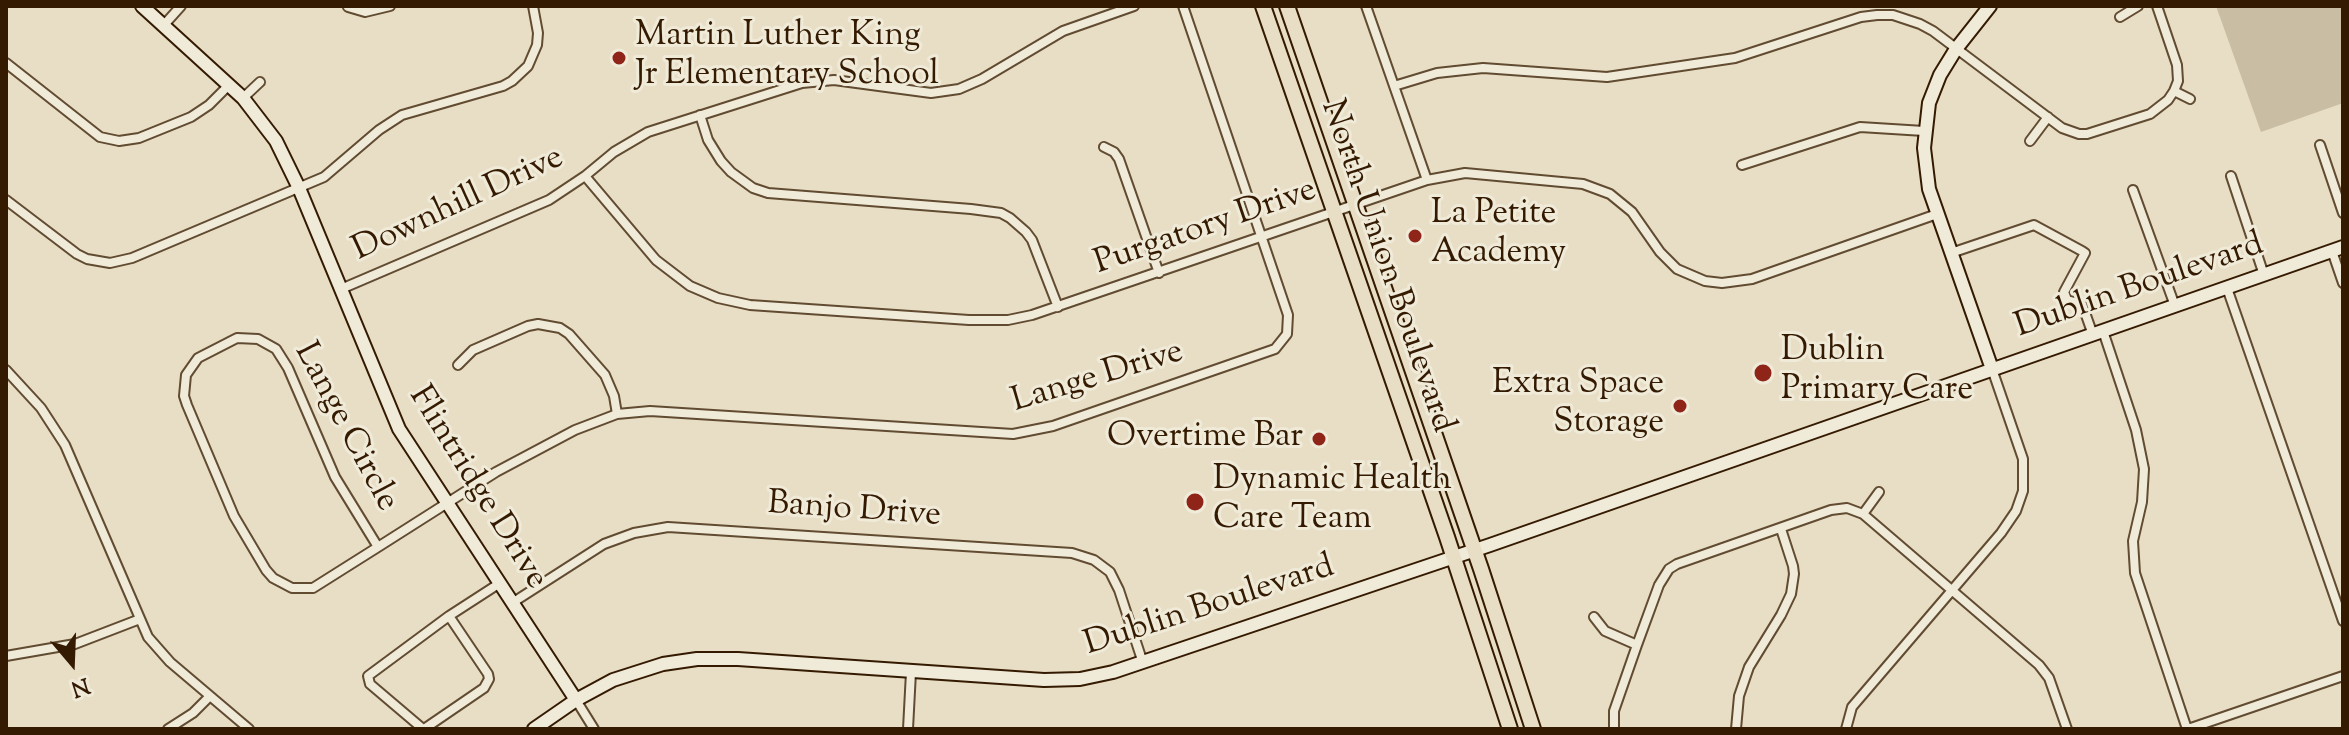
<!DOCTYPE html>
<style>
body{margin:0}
#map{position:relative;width:2349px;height:735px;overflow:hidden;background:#e8dec5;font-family:"Sorts Mill Goudy",serif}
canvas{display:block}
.frame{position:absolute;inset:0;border:8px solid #341a00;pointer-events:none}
.north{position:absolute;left:32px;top:623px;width:80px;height:80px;-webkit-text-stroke:6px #f0ead9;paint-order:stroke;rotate:161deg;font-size:22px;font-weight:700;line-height:32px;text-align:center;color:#341a00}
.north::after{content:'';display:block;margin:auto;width:28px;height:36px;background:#341a00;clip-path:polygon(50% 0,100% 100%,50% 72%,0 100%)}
</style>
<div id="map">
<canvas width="2349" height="735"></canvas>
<div class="frame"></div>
<div class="north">N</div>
</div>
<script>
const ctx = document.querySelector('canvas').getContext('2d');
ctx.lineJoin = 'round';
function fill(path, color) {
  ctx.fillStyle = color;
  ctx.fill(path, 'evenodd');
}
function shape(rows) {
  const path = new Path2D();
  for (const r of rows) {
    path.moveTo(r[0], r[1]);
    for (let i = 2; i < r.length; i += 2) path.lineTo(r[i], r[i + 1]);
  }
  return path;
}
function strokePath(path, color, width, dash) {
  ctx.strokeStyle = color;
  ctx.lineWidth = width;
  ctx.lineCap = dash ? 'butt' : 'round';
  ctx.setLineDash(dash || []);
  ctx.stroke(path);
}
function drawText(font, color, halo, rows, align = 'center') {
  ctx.font = font + ' "Sorts Mill Goudy",serif';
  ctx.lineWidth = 6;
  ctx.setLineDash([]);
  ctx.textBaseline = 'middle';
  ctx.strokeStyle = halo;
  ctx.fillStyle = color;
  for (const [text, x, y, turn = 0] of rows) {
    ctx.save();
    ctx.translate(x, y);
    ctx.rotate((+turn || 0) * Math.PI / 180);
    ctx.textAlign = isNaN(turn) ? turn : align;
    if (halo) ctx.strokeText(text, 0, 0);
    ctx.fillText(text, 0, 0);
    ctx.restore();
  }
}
fill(shape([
 [2216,6,2343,6,2343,103,2261,132]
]), '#c9bda4');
const street = shape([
 [1366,6,1427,180],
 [348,7,365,12,390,6],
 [2120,17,2138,6],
 [163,26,181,6],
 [6,63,100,137,119,141,139,138,191,117,209,105,229,85],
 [1394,86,1437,73,1483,68,1607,77,1735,58,1861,17,1877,15,1893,15,1920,24,1933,31,2062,128,2079,134,2087,134,2150,114,2168,100,2174,91,2178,81,2177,65,2157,6],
 [2174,91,2190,99],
 [243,98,260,82],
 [700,115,708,140,721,161,731,172,753,188,768,193,971,209,1001,213,1010,218,1026,232,1032,240,1058,307],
 [2030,141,2048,117],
 [2320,145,2343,213],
 [1104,147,1114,152,1119,159,1159,273],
 [1742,165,1860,127,1924,131],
 [585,176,656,260,690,286,718,298,750,305,969,320,1008,320,1032,315,1427,180,1465,173,1583,184,1610,194,1632,212,1660,252,1677,269,1705,281,1722,283,1752,279,1937,214],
 [2231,176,2264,275],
 [2133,190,2175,306],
 [6,200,77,254,87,259,110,263,132,258,324,177,379,130,402,115,503,86,512,81,528,66,537,45,538,33,533,6],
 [2332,251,2343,283],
 [1951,253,2034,225,2082,251,2085,253,2064,292,2067,300,2082,304,2093,335],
 [2227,288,2343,621],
 [341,289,549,200,585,176,614,152,648,132,802,83,834,80,931,93,959,89,982,79,1063,31,1134,6],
 [2103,331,2136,430,2144,469,2142,502,2133,541,2135,573,2187,729],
 [458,365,473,350,528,326,538,324,560,328,569,334,605,375,614,396,617,414],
 [6,370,41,408,65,445,148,637,170,662,249,729],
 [1863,514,1879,492],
 [378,547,313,588,292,588,273,578,266,570,234,516,187,405,184,396,186,375,198,358,237,338,258,339,276,349,288,368,335,477,378,547,496,472,575,430,617,414,650,411,1013,434,1053,426,1275,349,1287,334,1288,315,1183,6],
 [512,603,604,544,634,533,668,527,1072,553,1094,560,1110,572,1119,590,1143,663],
 [1594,617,1605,631,1637,645],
 [6,656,75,644,140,619],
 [576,700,594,729],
 [168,729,193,713,210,696],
 [423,729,370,684,368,676,449,616,500,583],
 [424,729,484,688,489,679,488,674,449,616],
 [908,729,911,672],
 [1614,729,1614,711,1637,645,1659,585,1669,569,1677,564,1831,510,1847,508,1863,514,2039,665,2049,678,2067,729],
 [1736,729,1739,696,1749,667,1781,615,1791,594,1794,574,1793,566,1781,529],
 [1846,729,1852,707,2001,533,2016,511,2023,491,2023,459,1992,369],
 [2188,729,2343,676]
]);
const secondary = shape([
 [142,6,243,98,276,141,299,188,399,429,576,700],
 [1990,6,1956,49,1940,75,1929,103,1924,148,1929,189,1992,369],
 [534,729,576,700,613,680,663,664,697,659,738,659,1044,680,1080,679,1113,672,1490,545,2343,247]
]);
const primary = shape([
 [1263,6,1447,537,1510,729],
 [1287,6,1481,569,1533,729]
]);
strokePath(street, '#614b31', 12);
strokePath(secondary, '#341a00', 16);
strokePath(primary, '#341a00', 18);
strokePath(street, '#f0ead9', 8);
strokePath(secondary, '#f0ead9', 12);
strokePath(primary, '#e8dec5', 14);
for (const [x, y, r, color] of [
 [619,58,8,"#8f2418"],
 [1415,236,8,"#8f2418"],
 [1763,373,10,"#8f2418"],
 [1680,406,8,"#8f2418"],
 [1319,439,8,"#8f2418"],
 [1195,502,10,"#8f2418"]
]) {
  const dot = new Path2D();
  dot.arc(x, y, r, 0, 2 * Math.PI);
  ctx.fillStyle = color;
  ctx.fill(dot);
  strokePath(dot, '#f0ead9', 3);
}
drawText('34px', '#341a00', '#f0ead9', [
 ["Martin Luther King",635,38],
 ["Jr Elementary School",635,77],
 ["La Petite",1431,216],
 ["Academy",1431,255],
 ["Dublin",1781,353],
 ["Primary Care",1781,392],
 ["Extra Space",1664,386,"right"],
 ["Storage",1664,425,"right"],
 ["Overtime Bar",1303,439,"right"],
 ["Dynamic Health",1213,482],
 ["Care Team",1213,521]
], 'left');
drawText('34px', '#341a00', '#f0ead9', [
 ["Downhill Drive",459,206,-25],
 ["Purgatory Drive",1206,229,-19],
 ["North Union Boulevard",1385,267,71],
 ["Dublin Boulevard",2140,288,-19],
 ["Lange Drive",1098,379,-17],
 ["Lange Circle",344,428,62],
 ["Flintridge Drive",476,489,58],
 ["Banjo Drive",854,512,4],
 ["Dublin Boulevard",1210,608,-18]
]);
</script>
